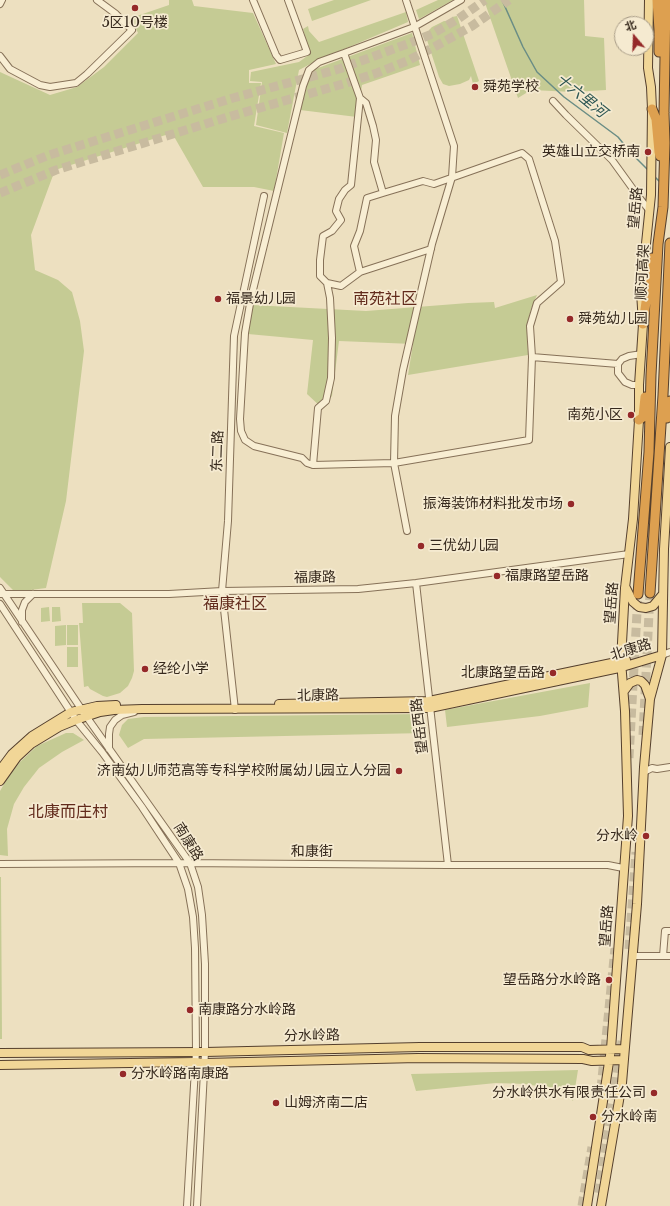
<!DOCTYPE html>
<meta charset="utf-8">
<style>
body{margin:0}
#map{position:relative;width:670px;height:1206px;overflow:hidden;background:#ede0c0;font-family:"Libre Baskerville","Noto Sans SC",serif}
canvas{display:block}
.north{position:absolute;left:614px;top:16px;width:40px;height:40px;box-sizing:border-box;background:#f5ead0;border:1px solid #a99d88;border-radius:50%;rotate:341deg;font-size:11px;font-weight:700;line-height:16px;text-align:center;color:#36291d}
.north::after{content:'';display:block;margin:auto;width:14px;height:18px;background:#952929;clip-path:polygon(50% 0,100% 100%,50% 72%,0 100%)}
</style>
<div id="map">
<canvas width="670" height="1206"></canvas>
<div class="north">北</div>
</div>
<script>
const ctx = document.querySelector('canvas').getContext('2d');
ctx.lineJoin = 'round';
function fill(path, color) {
  ctx.fillStyle = color;
  ctx.fill(path, 'evenodd');
}
function shape(rows) {
  const path = new Path2D();
  for (const r of rows) {
    path.moveTo(r[0], r[1]);
    for (let i = 2; i < r.length; i += 2) path.lineTo(r[i], r[i + 1]);
  }
  return path;
}
function strokePath(path, color, width, dash) {
  ctx.strokeStyle = color;
  ctx.lineWidth = width;
  ctx.lineCap = dash ? 'butt' : 'round';
  ctx.setLineDash(dash || []);
  ctx.stroke(path);
}
function drawText(font, color, halo, rows, align = 'center') {
  ctx.font = font + ' "Libre Baskerville","Noto Sans SC",serif';
  ctx.lineWidth = 3.5;
  ctx.setLineDash([]);
  ctx.textBaseline = 'middle';
  ctx.strokeStyle = halo;
  ctx.fillStyle = color;
  for (const [text, x, y, turn = 0] of rows) {
    ctx.save();
    ctx.translate(x, y);
    ctx.rotate((+turn || 0) * Math.PI / 180);
    ctx.textAlign = isNaN(turn) ? turn : align;
    if (halo) ctx.strokeText(text, 0, 0);
    ctx.fillText(text, 0, 0);
    ctx.restore();
  }
}
fill(shape([
 [169,0,192,0,194,6,253,13,276,64,249,70,249,83,261,83,254,126,284,133,274,191,254,187,203,187,172,133,55,170,31,235,35,270,58,280,72,292,80,321,84,351,66,501,46,588,15,592,0,577,0,72,50,95,77,87,104,67,138,33,131,18,169,5],
 [334,0,371,0,312,21,308,9],
 [438,0,453,0,419,19,416,10],
 [484,0,584,0,585,36,604,38,606,90,573,92,531,90,518,98],
 [406,12,408,22,316,61,299,70,287,133,256,125,262,82,250,81,251,72,299,62,310,54,303,29,308,26,309,31,319,42],
 [457,16,479,81,473,84,471,76,469,80,460,84,449,86,443,84,439,77,427,40,429,30,432,27,444,21,453,22,452,17],
 [412,33,420,65,362,85,357,117,300,110,310,71],
 [537,295,531,309,527,326,528,355,408,375,413,344,339,341,332,396,322,408,307,394,313,340,248,334,252,305,366,311,468,303,494,302,495,308],
 [82,603,120,603,132,613,134,671,132,678,128,686,120,693,107,697,103,696,90,689,88,686,84,687,79,623,83,623],
 [49,607,50,621,41,622,41,608],
 [52,607,60,607,61,621,52,622],
 [66,625,66,645,55,646,55,626],
 [67,625,78,625,78,645,67,645],
 [67,647,78,647,78,667,67,667],
 [590,683,588,707,540,716,447,727,445,710],
 [424,714,425,733,144,739,128,748,119,735,122,725,128,719,144,717],
 [66,733,73,733,84,740,62,752,39,768,24,787,14,804,7,829,8,856,0,855,0,791,7,779,20,762,37,746],
 [0,877,1,877,2,1039,0,1039],
 [578,1070,573,1101,563,1090,525,1084,496,1083,416,1091,411,1074]
]), '#c5cb94');
strokePath(shape([
 [502,0,523,47,537,72,564,97,618,137,631,153,649,171],
 [654,176,660,182]
]), '#6a8d85', 1.5);
strokePath(shape([
 [0,175,49,155,233,98,339,69,410,43,432,34,458,19,485,0],
 [0,193,56,170,228,117,343,84,377,73,407,61,436,46,472,26,509,0],
 [643,735,650,593],
 [629,758,638,594],
 [629,949,636,852],
 [601,1089,615,948],
 [599,1193,622,1041],
 [582,1206,592,1147]
]), '#c8bb9f', 9, [9, 4.5]);
const minor = shape([
 [253,0,276,55,280,60,307,52,288,0],
 [406,0,454,146,452,177,432,244,403,370,395,416,394,463,529,440,532,357,618,364],
 [0,4,2,0],
 [0,56,10,69,40,85,50,87,76,83,87,74,132,30,116,14,97,0],
 [553,101,566,115,612,160,638,196,649,210],
 [383,193,423,181,434,184,522,153,529,159,555,241,561,282,537,303,530,326,532,357],
 [360,272,431,249],
 [327,283,341,286,360,272,354,246,360,231,367,198,383,193,374,162,376,140,373,126,366,103,360,98],
 [639,385,632,385,625,382,618,373,618,364,622,359,629,356,642,354],
 [313,465,307,463,302,458,254,446,245,440,241,431,240,419,245,333,251,298,303,86,309,70,319,62,344,53],
 [407,531,394,463,313,465,318,408,326,401,331,378,332,338,330,298,327,283,320,276,320,260,323,236,332,231,341,220,336,211,339,199,345,190,351,185,360,98,344,53,414,27,461,0],
 [416,583,448,865],
 [0,588,86,716,190,863,198,887,202,915,205,964,205,1052,197,1206],
 [1,594,169,594,222,591,358,589,416,583,629,554],
 [0,604,76,720,102,752,142,807,179,863,188,889,193,917,195,948,196,1051,187,1206],
 [22,622,22,610,25,602,33,594],
 [662,655,670,652],
 [235,710,222,591,228,521,234,336,264,196],
 [109,749,109,734,110,727,115,720,122,715,134,712],
 [644,772,652,768,657,769,670,767],
 [0,864,179,863,448,865,608,865,623,868],
 [632,956,670,956],
 [663,956,665,931,670,931]
]);
const major = shape([
 [626,588,633,602,639,607,646,608,653,606,663,594],
 [624,691,630,683,637,680,641,681,645,685,650,699],
 [279,704,429,701,626,660],
 [0,770,12,754,32,736,71,712,97,706,116,705],
 [0,781,17,757,31,744,59,727,76,720,100,712,114,710,142,709,430,708,619,668,662,655],
 [0,1053,205,1052,420,1047,582,1047,589,1050,624,1049],
 [0,1065,195,1062,204,1063,418,1058,583,1059,592,1061,623,1060],
 [587,1206,611,1049,628,816,625,711,621,661,625,588,633,519,639,420,639,385,643,324,641,292,651,195,652,109,651,87,648,68,649,0],
 [601,1206,622,1083,637,904,644,767,650,699,662,655,664,549,670,447]
]);
const highway = shape([
 [657,0,659,30,659,52],
 [652,109,656,119,659,152,660,156],
 [643,324,652,258],
 [667,418,670,401],
 [639,420,643,417,645,397],
 [650,593,663,395,670,243],
 [638,594,649,452,651,375,658,244,663,207,665,143,664,113,666,0]
]);
strokePath(minor, '#867158', 8);
strokePath(major, '#543f2d', 10);
strokePath(highway, '#543f2d', 11);
strokePath(minor, '#f8eed3', 6);
strokePath(major, '#f1d697', 8);
strokePath(highway, '#dda050', 9);
for (const [x, y, r, color] of [
 [135,8,4,"#952929"],
 [475,87,4,"#952929"],
 [648,152,4,"#952929"],
 [218,299,4,"#952929"],
 [570,319,4,"#952929"],
 [631,415,4,"#952929"],
 [571,504,4,"#952929"],
 [421,546,4,"#952929"],
 [497,576,4,"#952929"],
 [145,669,4,"#952929"],
 [553,673,4,"#952929"],
 [399,771,4,"#952929"],
 [646,836,4,"#952929"],
 [609,980,4,"#952929"],
 [190,1010,4,"#952929"],
 [123,1074,4,"#952929"],
 [654,1093,4,"#952929"],
 [276,1103,4,"#952929"],
 [593,1117,4,"#952929"]
]) {
  const dot = new Path2D();
  dot.arc(x, y, r, 0, 2 * Math.PI);
  ctx.fillStyle = color;
  ctx.fill(dot);
  strokePath(dot, '#f5ead0', 1.5);
}
drawText('14px', '#36291d', '#f5ead0', [
 ["5区10号楼",135,23,"center"],
 ["舜苑学校",483,87],
 ["英雄山立交桥南",640,152,"right"],
 ["福景幼儿园",226,299],
 ["舜苑幼儿园",578,319],
 ["南苑小区",623,415,"right"],
 ["振海装饰材料批发市场",563,504,"right"],
 ["三优幼儿园",429,546],
 ["福康路望岳路",505,576],
 ["经纶小学",153,669],
 ["北康路望岳路",545,673,"right"],
 ["济南幼儿师范高等专科学校附属幼儿园立人分园",391,771,"right"],
 ["分水岭",638,836,"right"],
 ["望岳路分水岭路",601,980,"right"],
 ["南康路分水岭路",198,1010],
 ["分水岭路南康路",131,1074],
 ["分水岭供水有限责任公司",646,1093,"right"],
 ["山姆济南二店",284,1103],
 ["分水岭南",601,1117]
], 'left');
drawText('14px', '#36291d', '#f5ead0', [
 ["望岳路",636,208,-85],
 ["顺河高架",643,272,-87],
 ["东二路",218,451,-88],
 ["福康路",315,578,-1],
 ["望岳路",612,603,-86],
 ["北康路",631,650,-17],
 ["北康路",318,696,-1],
 ["望岳西路",420,726,-97],
 ["南康路",188,842,58],
 ["和康街",312,852],
 ["望岳路",607,926,-86],
 ["分水岭路",312,1036,-1]
]);
drawText('italic 15px', '#2c5653', '#f5ead0', [
 ["十六里河",581,96,39]
]);
drawText('16px', '#622b1c', '#f5ead0', [
 ["南苑社区",385,299],
 ["福康社区",235,604],
 ["北康而庄村",68,812]
]);
</script>
